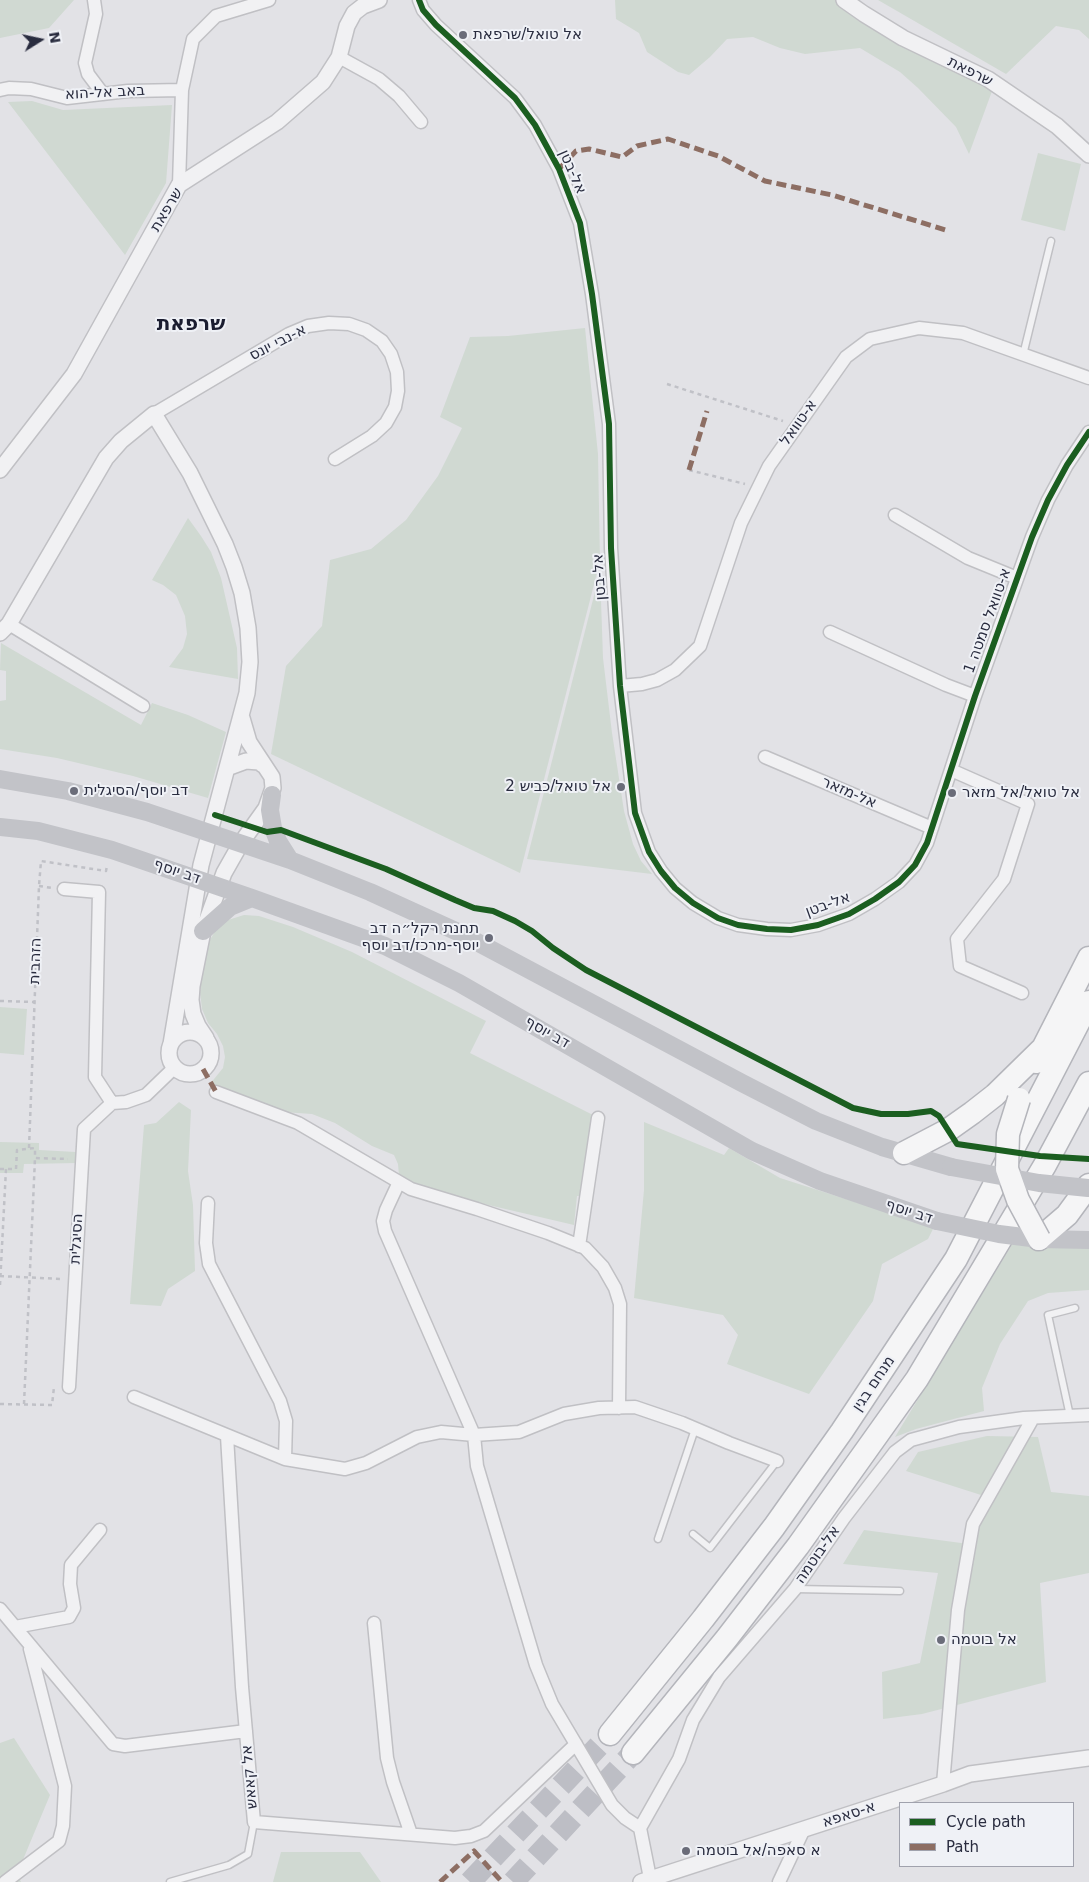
<!DOCTYPE html>
<meta charset="utf-8">
<style>
body{margin:0}
#map{position:relative;width:1089px;height:1882px;overflow:hidden;background:#e2e2e6;font-family:"DejaVu Sans",sans-serif}
canvas{display:block}
.legend{position:absolute;left:899px;top:1802px;width:175px;height:65px;box-sizing:border-box;background:#eff1f6;border:1px solid #a0a2ad;margin:0;padding:6px 9px;list-style:none;font-size:15px;color:#292c3f}
.legend li{display:flex;align-items:center;gap:10px;height:25px}
.legend b{width:25px;border:1px solid #a0a2ad}
.north{position:absolute;left:15px;top:15px;width:50px;height:50px;-webkit-text-stroke:4px #eff1f6;paint-order:stroke;rotate:80deg;font-size:14px;font-weight:700;line-height:20px;text-align:center;color:#292c3f}
.north::after{content:'';display:block;margin:auto;width:18px;height:22px;background:#292c3f;clip-path:polygon(50% 0,100% 100%,50% 72%,0 100%)}
</style>
<div id="map">
<canvas width="1089" height="1882"></canvas>
<ul class="legend">
<li><b style="height:6px;background:#1b5e20"></b>Cycle path</li>
<li><b style="height:6px;background:#8d6e63"></b>Path</li>
</ul>
<div class="north">N</div>
</div>
<script>
const ctx = document.querySelector('canvas').getContext('2d');
ctx.lineJoin = 'round';
function fill(path, color) {
  ctx.fillStyle = color;
  ctx.fill(path, 'evenodd');
}
function shape(rows) {
  const path = new Path2D();
  for (const r of rows) {
    if (r.length === 3) {
      path.moveTo(r[0] + r[2], r[1]);
      path.arc(r[0], r[1], r[2], 0, 2 * Math.PI);
      continue;
    }
    path.moveTo(r[0], r[1]);
    for (let i = 2; i < r.length; i += 2) path.lineTo(r[i], r[i + 1]);
  }
  return path;
}
function strokePath(path, color, width, dash) {
  ctx.strokeStyle = color;
  ctx.lineWidth = width;
  ctx.lineCap = dash ? 'butt' : 'round';
  ctx.setLineDash(dash || []);
  ctx.stroke(path);
}
function drawText(font, color, halo, rows, align = 'center') {
  ctx.font = font + ' "DejaVu Sans",Heebo,sans-serif';
  ctx.lineWidth = 4;
  ctx.setLineDash([]);
  ctx.textBaseline = 'middle';
  ctx.strokeStyle = halo;
  ctx.fillStyle = color;
  for (const [text, x, y, turn = 0] of rows) {
    ctx.save();
    ctx.translate(x, y);
    ctx.rotate((+turn || 0) * Math.PI / 180);
    ctx.textAlign = isNaN(turn) ? turn : align;
    if (halo) ctx.strokeText(text, 0, 0);
    ctx.fillText(text, 0, 0);
    ctx.restore();
  }
}
fill(shape([
 [0,0,74,0,49,28,0,38],
 [615,0,839,0,995,83,969,154,956,127,918,88,900,72,860,48,805,54,780,48,753,37,727,39,710,57,689,75,678,72,647,52,639,33,616,19],
 [878,0,1089,0,1089,39,1079,30,1056,26,1006,74],
 [32,101,63,110,172,105,166,183,125,255,8,102],
 [1038,153,1081,164,1065,231,1021,220],
 [585,328,598,454,600,561,520,873,271,754,286,666,322,626,330,560,371,549,406,520,438,476,462,428,440,417,470,337,508,336],
 [188,518,201,536,211,552,221,578,237,648,238,679,169,667,183,648,187,634,185,616,176,595,163,585,152,580],
 [600,572,603,658,612,733,624,811,633,844,641,861,652,874,527,859],
 [1,643,141,725,152,703,188,715,226,732,208,798,133,776,57,758,0,749,0,701,6,700,6,671,0,670],
 [244,915,259,916,293,927,352,952,486,1021,470,1053,593,1115,585,1196,577,1196,574,1225,467,1200,416,1185,399,1176,398,1164,394,1155,372,1146,335,1123,312,1114,283,1112,210,1084,223,1068,225,1057,223,1046,217,1034,208,1023,202,1009,200,992,205,948,217,928,228,920],
 [0,1007,27,1009,24,1055,0,1053],
 [179,1102,191,1110,188,1171,193,1205,195,1271,168,1289,161,1306,130,1304,144,1125,156,1123],
 [644,1122,724,1155,729,1148,780,1178,934,1227,928,1239,882,1264,873,1301,809,1394,727,1364,738,1335,723,1315,634,1298,644,1190],
 [0,1142,39,1143,39,1150,76,1152,77,1163,24,1164,23,1173,0,1173],
 [1013,1243,1089,1248,1089,1290,1048,1293,1028,1301,1000,1344,982,1388,984,1411,916,1429,895,1437],
 [987,1436,1038,1437,1051,1492,1089,1496,1089,1573,1040,1583,1046,1682,922,1714,883,1719,882,1672,920,1663,938,1573,843,1564,864,1530,976,1545,981,1495,906,1471,918,1452],
 [14,1738,50,1795,17,1874,21,1882,0,1882,0,1743],
 [281,1852,360,1852,381,1882,273,1882]
]), '#d0d9d2');
strokePath(shape([
 [470,1882,610,1734],
 [513,1882,633,1753]
]), '#bdbec5', 22, [22, 11]);
const service = shape([
 [1023,355,1051,241],
 [1070,1416,1048,1315,1075,1308],
 [693,1534,710,1548,777,1461],
 [658,1539,695,1429],
 [796,1589,900,1591],
 [170,1882,229,1865,248,1854,254,1822]
]);
const minor = shape([
 [94,0,96,14,85,63,88,74,103,94],
 [419,0,423,10,436,25,515,98,535,125,559,169,580,223,592,294,609,424,611,548,620,686,635,813,649,852,661,871,675,888,693,903,718,918,738,925,767,929,791,930,818,925,849,914,875,899,899,882,915,865,927,843,975,696,1032,537,1048,500,1067,465,1089,432],
 [339,57,379,79,399,96,421,122],
 [0,90,9,88,31,89,67,98,128,91,182,90],
 [179,185,182,90,193,39,216,16,269,0],
 [154,414,289,334,308,326,329,323,349,324,366,330,382,341,391,354,397,372,398,391,395,407,386,423,372,436,335,459],
 [895,515,968,558,1017,578],
 [9,624,143,706],
 [830,632,946,685,975,696],
 [620,686,642,684,657,680,675,670,700,646,741,523,769,466,846,357,870,339,919,328,963,333,1089,378],
 [765,757,932,828],
 [951,770,1028,804,1004,879,957,939,960,966,1022,993],
 [64,889,99,892,95,1077,112,1103,84,1129,69,1387],
 [216,1092,298,1123,411,1189,477,1209,548,1233,585,1248,603,1267,615,1288,620,1304,619,1408],
 [112,1103,126,1102,146,1095,175,1067],
 [399,1182,386,1210,383,1221,385,1231,474,1435,477,1466,536,1665,552,1704,612,1805,625,1818,640,1828,650,1878],
 [208,1203,206,1243,209,1264,280,1401,286,1421,285,1459],
 [579,1246,598,1118],
 [134,1397,285,1459,345,1469,366,1463,417,1437,441,1432,474,1435,519,1432,564,1414,599,1408,635,1407,682,1423,729,1443,777,1461],
 [227,1436,242,1687,254,1822,455,1838,471,1836,484,1831,576,1744],
 [0,1609,113,1744,125,1746,246,1731],
 [374,1623,387,1758,393,1782,411,1834],
 [15,1627,69,1617,74,1608,70,1584,71,1565,100,1530],
 [943,1784,958,1610,973,1524,1033,1418],
 [640,1828,679,1759,693,1720,719,1677,795,1589,844,1518,895,1452,911,1440,959,1427,1024,1418,1089,1415],
 [5,1882,59,1841,63,1826,65,1786,30,1649],
 [779,1882,804,1829]
]);
const tertiary = shape([
 [844,0,864,14,903,38,988,79,1057,126,1089,155],
 [0,470,74,374,179,185,277,122,323,82,339,57,347,26,354,13,363,6,379,0],
 [0,633,9,624,106,458,121,441,154,414,190,473,225,544,234,567,242,593,248,628,250,662,247,693,201,865,171,1044],
 [227,768,246,761,259,762,263,765],
 [190,1053,21],
 [206,1038,198,1026,193,1014,191,1000,192,986,203,931,224,873,241,843,266,808,273,788,272,777,249,742,242,718],
 [641,1882,943,1784,970,1774,1089,1758]
]);
const motorway = shape([
 [1036,1062,1089,958],
 [904,1153,948,1130,972,1113,995,1095,1042,1049],
 [1039,1239,1067,1215,1089,1185],
 [610,1734,703,1619,774,1527,842,1431,956,1259,1089,1002],
 [633,1753,727,1638,798,1546,917,1379,1045,1165,1089,1083]
]);
strokePath(service, '#c0c0c4', 9);
strokePath(minor, '#c0c0c4', 15);
strokePath(tertiary, '#c0c0c4', 18);
strokePath(motorway, '#b4b5bb', 25);
strokePath(shape([
 [667,384,783,421],
 [689,470,745,484],
 [39,886,52,888],
 [0,1001,34,1002],
 [29,1148,39,886,41,861,106,871,107,866],
 [0,1169,16,1169,17,1150,35,1148,35,1158,68,1159],
 [0,1276,61,1279],
 [0,1285,6,1169],
 [0,1404,52,1405,54,1387],
 [24,1404,35,1158]
]), '#c0c1c7', 2.5, [4, 4]);
strokePath(service, '#f1f1f3', 6);
strokePath(minor, '#f1f1f3', 12);
strokePath(tertiary, '#f1f1f3', 15);
strokePath(shape([
 [0,779,68,791,147,812,290,860,370,892,460,933,742,1083,816,1121,882,1147,951,1167],
 [272,795,270,810,273,828,278,841,290,860],
 [0,827,38,831,112,850,252,898,385,946,459,983,752,1151,820,1181,937,1221],
 [203,931,230,907,252,898],
 [1039,1239,1089,1240]
]), '#c2c3c8', 18);
strokePath(motorway, '#f5f5f6', 22);
const motorwayBridge = shape([
 [1019,1099,1008,1134,1007,1169,1018,1200,1039,1239]
]);
strokePath(motorwayBridge, '#b4b5bb', 25, []);
strokePath(shape([
 [951,1167,1039,1183,1088,1188],
 [937,1221,999,1234,1039,1239]
]), '#c2c3c8', 18);
strokePath(motorwayBridge, '#f5f5f6', 22);
strokePath(shape([
 [559,169,576,151,589,149,622,157,637,146,668,139,718,156,765,181,832,195,949,231],
 [689,470,707,411],
 [203,1069,216,1092],
 [440,1882,474,1851,502,1882]
]), '#8d6e63', 5, [10, 5]);
strokePath(shape([
 [419,0,423,10,436,25,515,98,535,125,559,169,580,223,592,294,609,424,611,548,620,686,635,813,649,852,661,871,675,888,693,903,718,918,738,925,767,929,791,930,818,925,849,914,875,899,899,882,915,865,927,843,975,696,1032,537,1048,500,1067,465,1089,432],
 [215,815,267,832,281,830,386,869,455,900,474,908,493,911,515,921,532,931,553,948,586,970,853,1108,881,1114,908,1114,931,1111,939,1116,957,1144,1040,1156,1089,1159]
]), '#1b5e20', 6);
for (const [x, y, r, color] of [
 [463,35,5,"#6a6c79"],
 [621,787,5,"#6a6c79"],
 [74,791,5,"#6a6c79"],
 [952,793,5,"#6a6c79"],
 [489,938,5,"#6a6c79"],
 [941,1640,5,"#6a6c79"],
 [686,1851,5,"#6a6c79"]
]) {
  const dot = new Path2D();
  dot.arc(x, y, r, 0, 2 * Math.PI);
  ctx.fillStyle = color;
  ctx.fill(dot);
  strokePath(dot, '#eff1f6', 2);
}
drawText('15px', '#292c3f', '#eff1f6', [
 ["אל טואל/שרפאת",473,35],
 ["אל טואל/כביש 2",611,787,"right"],
 ["דב יוסף/הסיגלית",84,791],
 ["אל טואל/אל מזאר",962,793],
 ["תחנת רקל״ה דב",479,929,"right"],
 ["יוסף-מרכז/דב יוסף",479,946,"right"],
 ["אל בוטמה",951,1640],
 ["א סאפה/אל בוטמה",696,1851]
], 'left');
drawText('15px', '#292c3f', '#eff1f6', [
 ["שרפאת",970,72,27],
 ["באב אל-הוא",105,93,-3],
 ["אל-בטן",572,172,66],
 ["שרפאת",167,210,-59],
 ["א-נבי יונס",278,343,-27],
 ["א-טוואל",799,423,-55],
 ["אל-בטן",600,577,-94],
 ["א-טוואל סמטה 1",988,621,-70],
 ["אל-מזאר",849,793,23],
 ["דב יוסף",177,872,19],
 ["אל-בטן",828,905,-20],
 ["הזהבית",36,961,-88],
 ["דב יוסף",547,1033,30],
 ["דב יוסף",909,1212,18],
 ["הסיגלית",77,1239,-87],
 ["מנחם בגין",874,1384,-56],
 ["אל-בוטמה",818,1555,-55],
 ["אל קאאש",250,1777,-95],
 ["א-סאפא",849,1815,-18]
]);
drawText('bold 20px', '#1b1d30', '#eff1f6', [
 ["שרפאת",191,325]
]);
</script>
